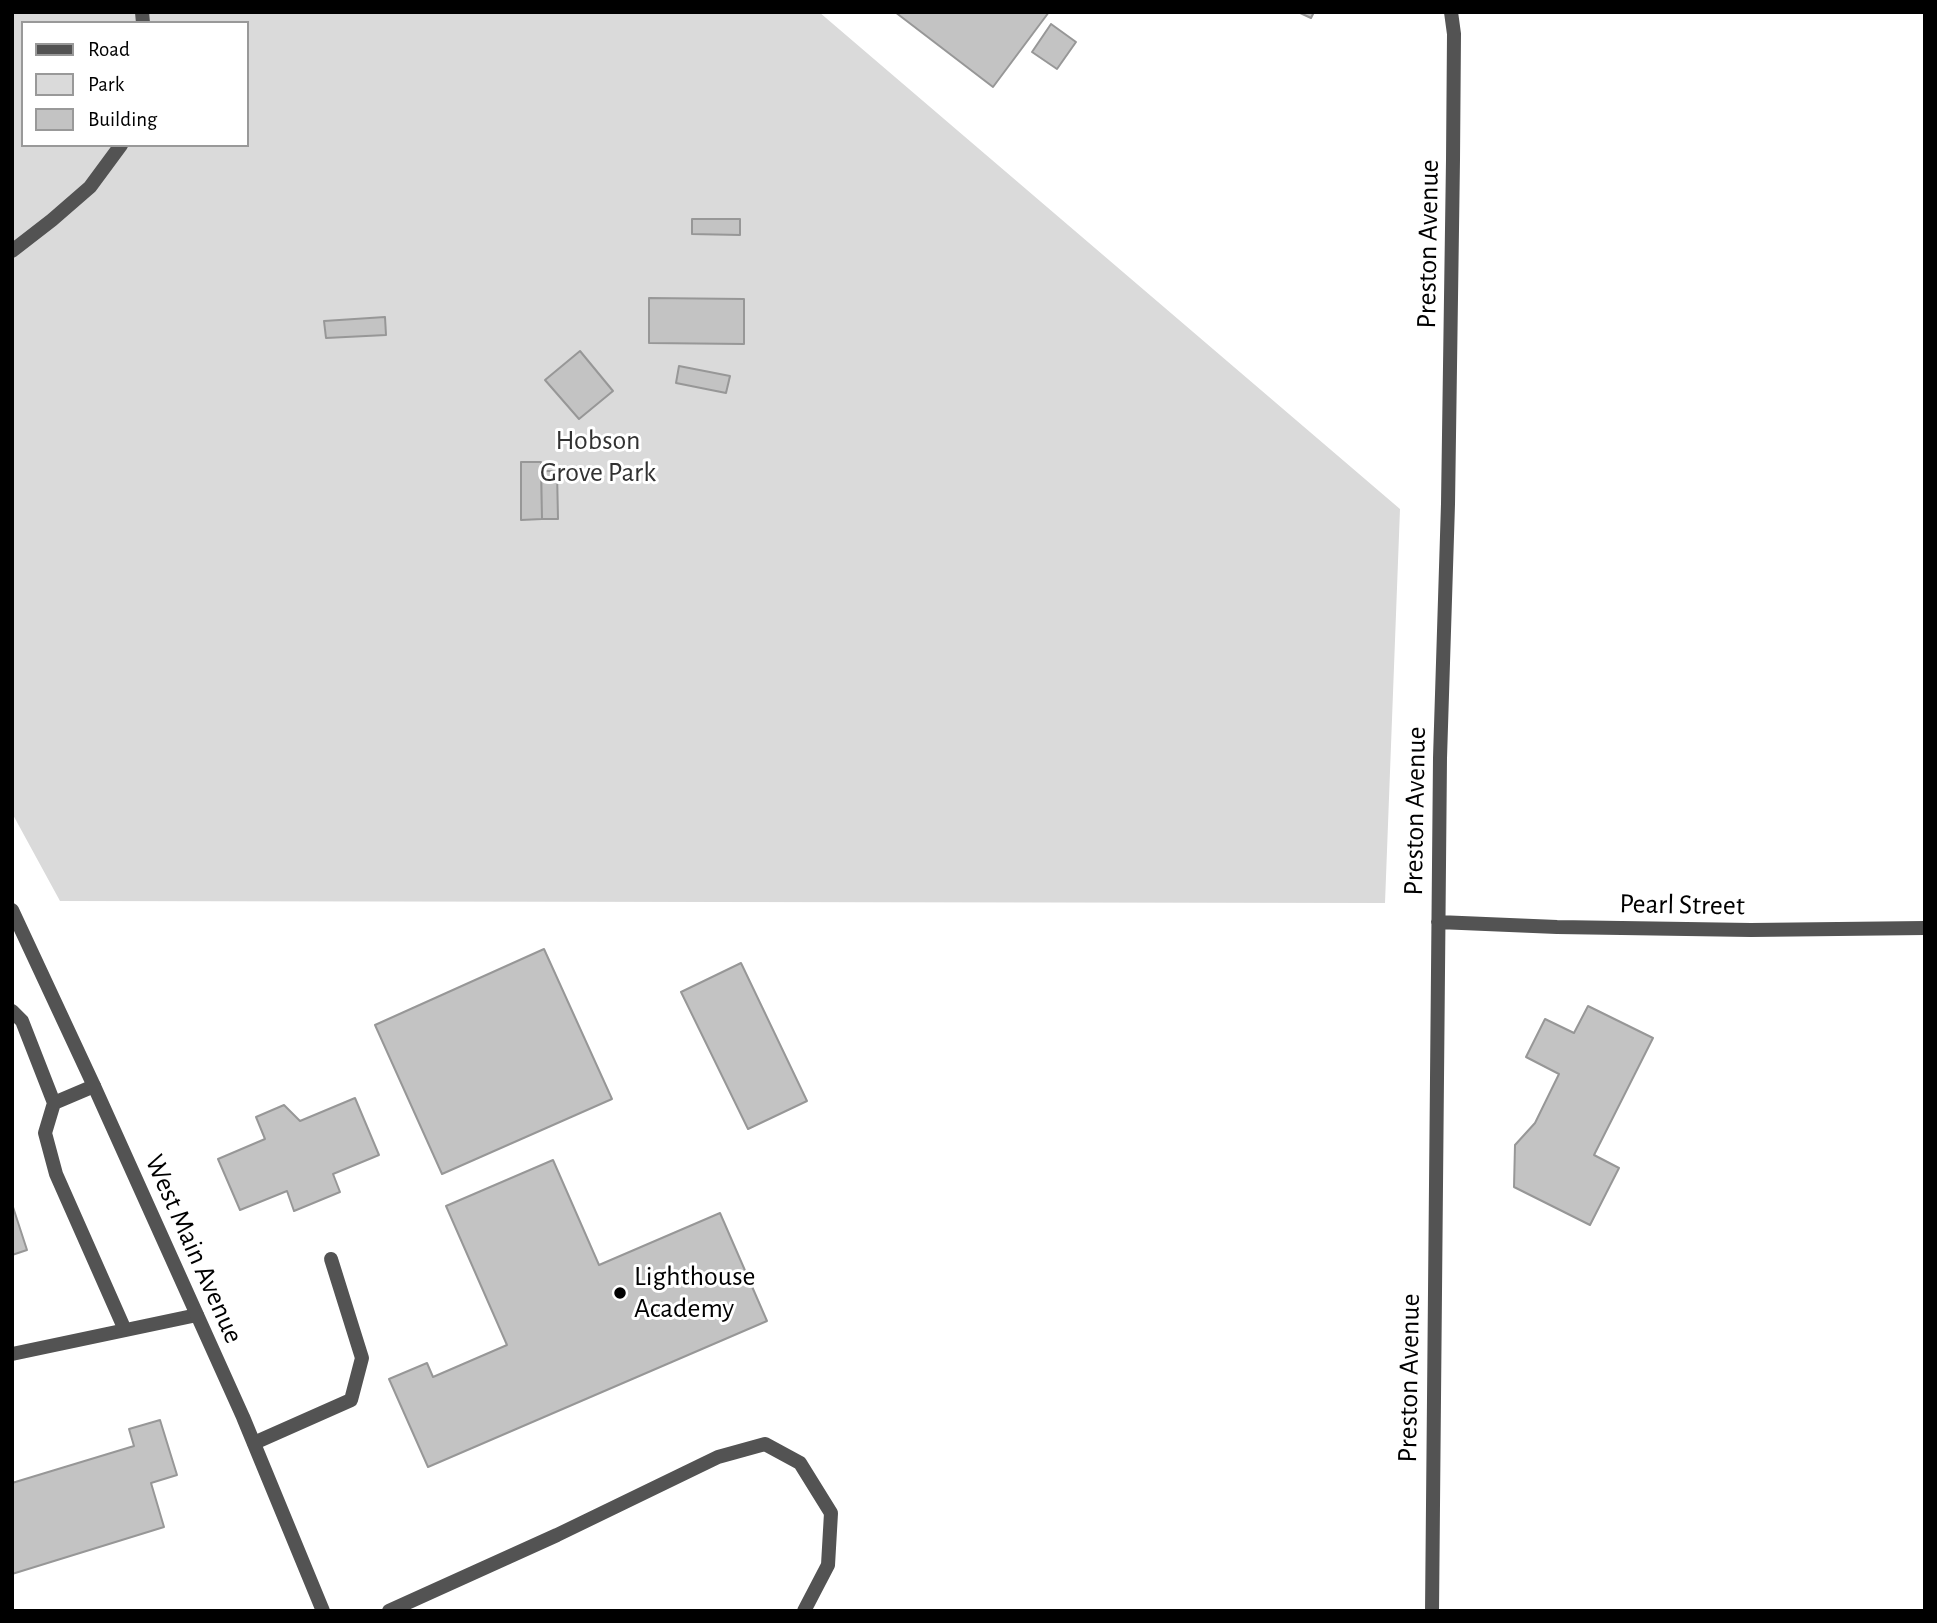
<!DOCTYPE html>
<style>
body{margin:0}
#map{position:relative;width:1937px;height:1623px;overflow:hidden;background:#fff;font-family:"Alegreya Sans",sans-serif}
canvas{display:block}
.frame{position:absolute;inset:0;border:14px solid #000;pointer-events:none}
.legend{position:absolute;left:21px;top:21px;width:228px;height:126px;box-sizing:border-box;background:#fff;border:2px solid #999;margin:0;padding:9px 12px;list-style:none;font-size:21px;color:#000}
.legend li{display:flex;align-items:center;gap:14px;height:35px}
.legend b{width:35px;border:2px solid #999}
</style>
<div id="map">
<canvas width="1937" height="1623"></canvas>
<div class="frame"></div>
<ul class="legend">
<li><b style="height:9px;background:#535353"></b>Road</li>
<li><b style="height:19px;background:#dadada"></b>Park</li>
<li><b style="height:19px;background:#c3c3c3"></b>Building</li>
</ul>
</div>
<script>
const ctx = document.querySelector('canvas').getContext('2d');
ctx.lineJoin = 'round';
function fill(path, color) {
  ctx.fillStyle = color;
  ctx.fill(path, 'evenodd');
}
function shape(rows) {
  const path = new Path2D();
  for (const r of rows) {
    path.moveTo(r[0], r[1]);
    for (let i = 2; i < r.length; i += 2) path.lineTo(r[i], r[i + 1]);
  }
  return path;
}
function strokePath(path, color, width, dash) {
  ctx.strokeStyle = color;
  ctx.lineWidth = width;
  ctx.lineCap = dash ? 'butt' : 'round';
  ctx.setLineDash(dash || []);
  ctx.stroke(path);
}
function drawText(font, color, halo, rows, align = 'center') {
  ctx.font = font + ' "Alegreya Sans",sans-serif';
  ctx.lineWidth = 6;
  ctx.setLineDash([]);
  ctx.textBaseline = 'middle';
  ctx.strokeStyle = halo;
  ctx.fillStyle = color;
  for (const [text, x, y, turn = 0] of rows) {
    ctx.save();
    ctx.translate(x, y);
    ctx.rotate((+turn || 0) * Math.PI / 180);
    ctx.textAlign = isNaN(turn) ? turn : align;
    if (halo) ctx.strokeText(text, 0, 0);
    ctx.fillText(text, 0, 0);
    ctx.restore();
  }
}
fill(shape([
 [12,12,819,12,1400,509,1385,903,60,901,12,813],
 [23,23,247,23,247,145,23,145]
]), '#dadada');
const building = shape([
 [895,12,1049,12,993,87,895,12],
 [1298,12,1314,12,1311,18,1298,12],
 [1051,24,1076,42,1057,69,1032,52,1051,24],
 [692,219,740,219,740,235,692,234,692,219],
 [649,298,744,299,744,344,649,343,649,298],
 [385,317,386,335,326,338,324,321,385,317],
 [580,351,613,391,579,419,545,380,580,351],
 [679,366,730,376,726,393,676,383,679,366],
 [521,462,541,462,542,519,521,520,521,462],
 [541,471,557,471,558,519,542,519,541,471],
 [544,949,612,1099,442,1174,375,1025,544,949],
 [741,963,807,1101,748,1129,681,992,741,963],
 [1588,1006,1653,1038,1594,1155,1619,1168,1590,1225,1514,1187,1515,1145,1535,1123,1559,1074,1526,1057,1545,1019,1574,1033,1588,1006],
 [355,1098,379,1155,333,1174,340,1192,294,1211,287,1191,240,1210,218,1159,265,1139,256,1117,284,1105,300,1121,355,1098],
 [553,1160,599,1265,720,1213,767,1321,428,1467,389,1379,427,1363,433,1377,507,1345,446,1206,553,1160],
 [12,1204,27,1250,12,1255,12,1204],
 [160,1420,177,1475,151,1483,164,1527,12,1574,12,1483,134,1446,129,1429,160,1420]
]);
fill(building, '#c3c3c3');
strokePath(building, '#979797', 2);
strokePath(shape([
 [12,1011,22,1021,54,1103],
 [94,1086,54,1103,45,1133,56,1174,125,1330],
 [12,1354,197,1315],
 [254,1443,351,1400,362,1358,331,1259],
 [389,1611,557,1535,718,1457,765,1444,800,1463,831,1513,828,1565,804,1611]
]), '#535353', 14);
strokePath(shape([
 [142,12,143,23],
 [12,251,52,220,90,187,121,145],
 [12,910,94,1086,243,1417,323,1611],
 [1438,922,1557,927,1751,930,1925,928],
 [1432,1611,1440,758,1448,504,1453,160,1454,34,1451,12]
]), '#535353', 14);
for (const [x, y, r, color] of [
 [620,1293,7,"#000"]
]) {
  const dot = new Path2D();
  dot.arc(x, y, r, 0, 2 * Math.PI);
  ctx.fillStyle = color;
  ctx.fill(dot);
  strokePath(dot, '#fff', 2.5);
}
drawText('28px', '#000', '#fff', [
 ["Preston Avenue",1428,244,-89],
 ["Preston Avenue",1415,811,-89],
 ["Pearl Street",1682,905,1],
 ["West Main Avenue",194,1249,66],
 ["Preston Avenue",1409,1378,-89]
]);
drawText('28px', '#313131', '#fff', [
 ["Hobson",598,441],
 ["Grove Park",598,473]
]);
drawText('28px', '#000', '#fff', [
 ["Lighthouse",634,1277],
 ["Academy",634,1309]
], 'left');
</script>
